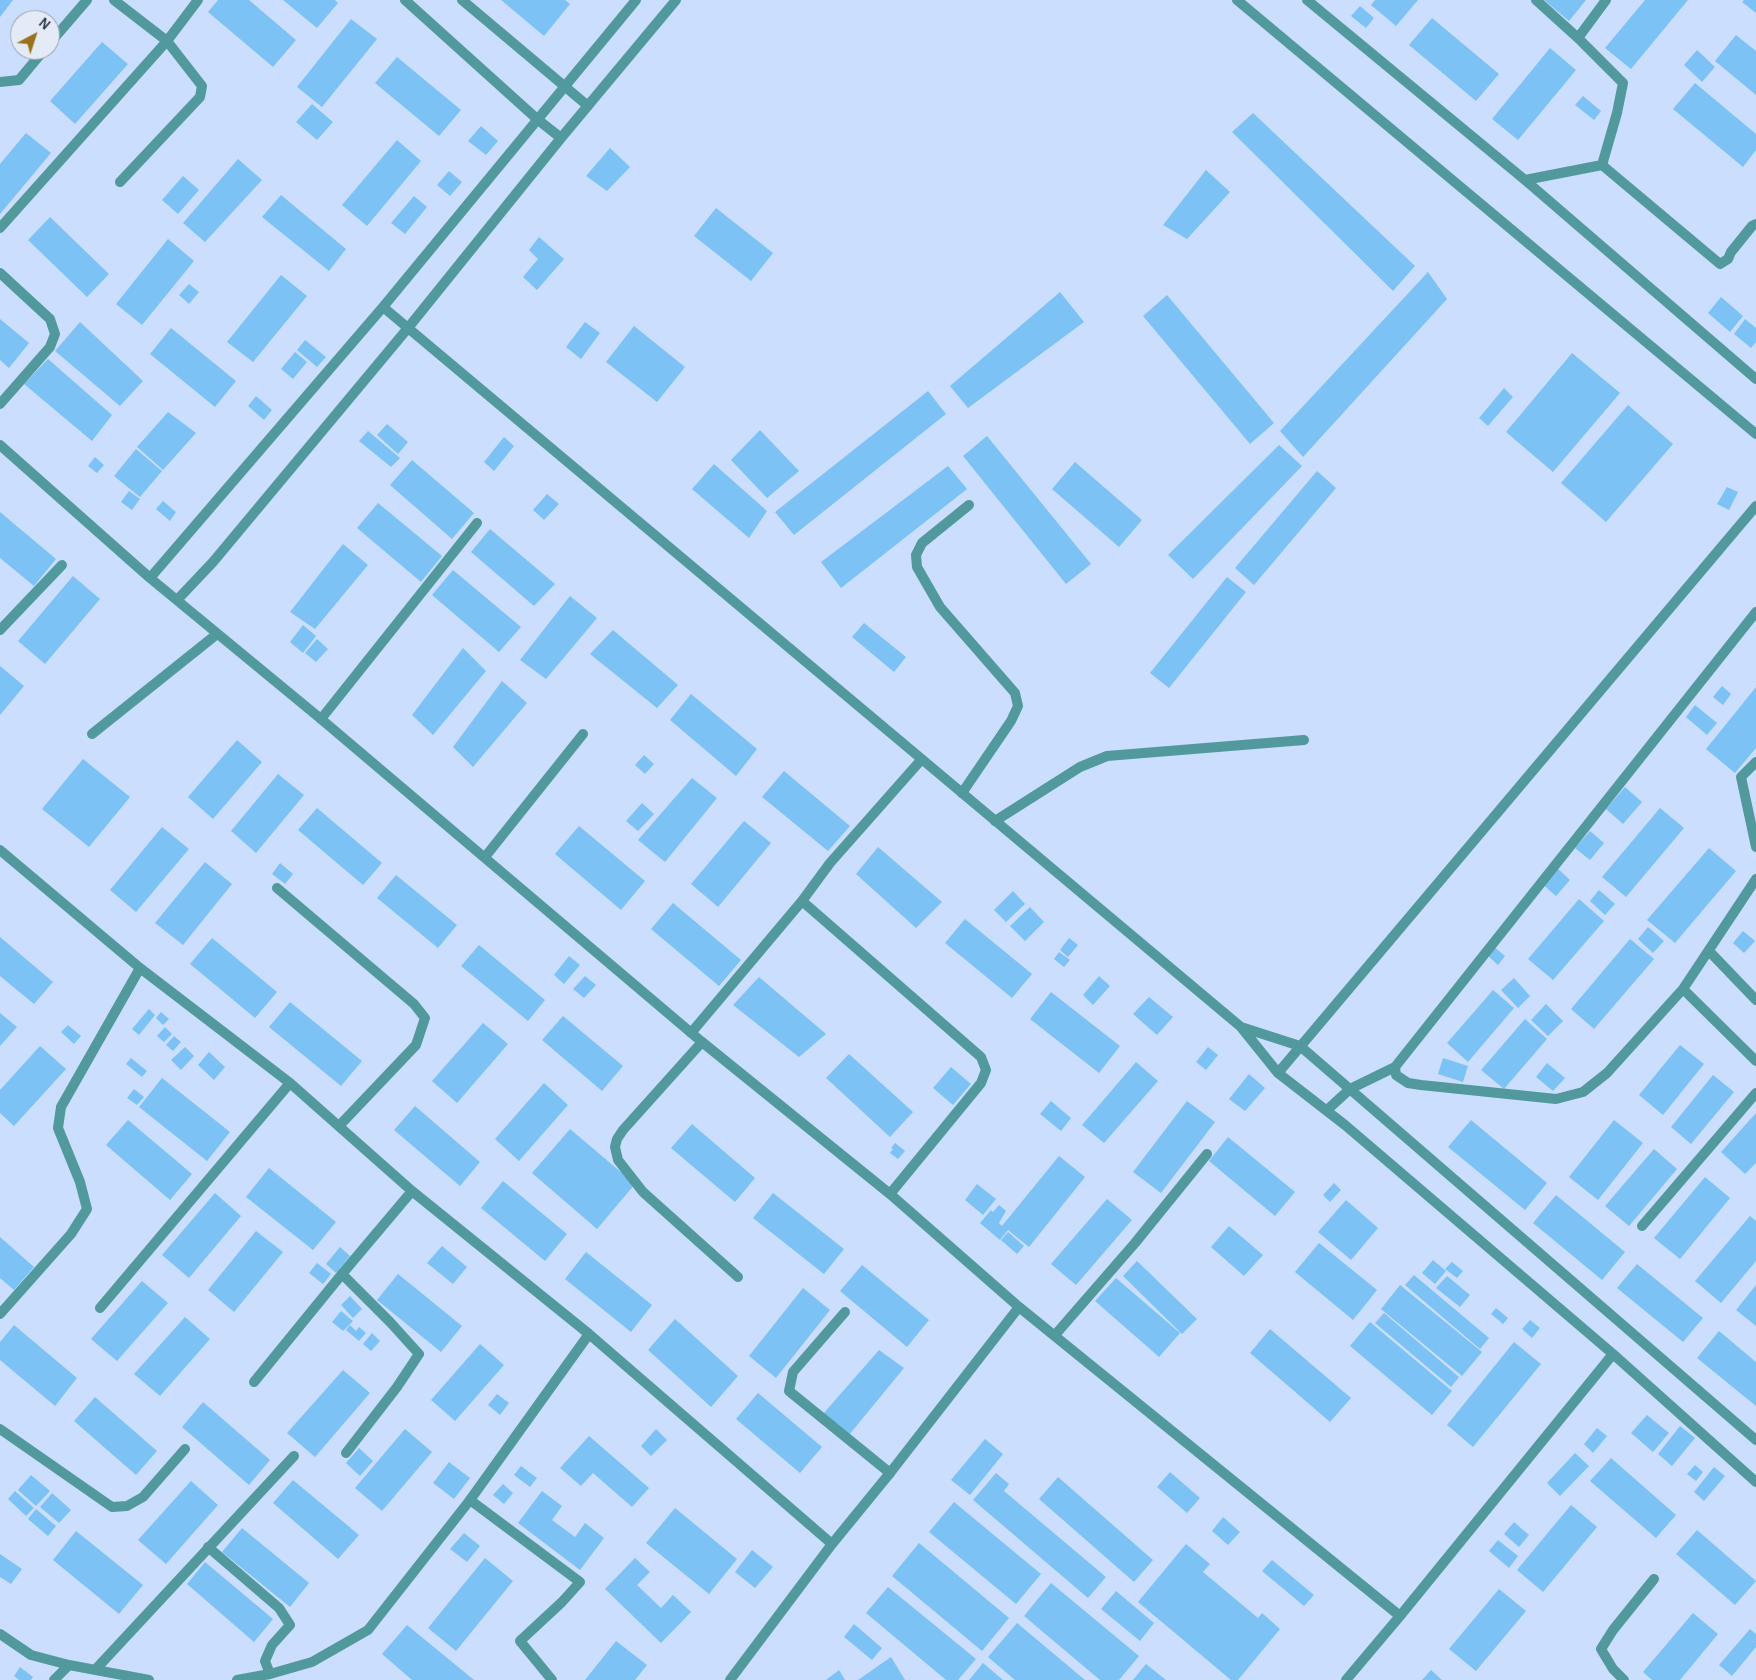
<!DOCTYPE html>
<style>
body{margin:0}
#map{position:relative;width:1756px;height:1680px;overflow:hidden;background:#cbdefe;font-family:"Alegreya Sans",sans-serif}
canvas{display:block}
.north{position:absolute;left:10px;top:10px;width:50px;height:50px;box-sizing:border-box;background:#e4ebf6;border:1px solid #99a2b1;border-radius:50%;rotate:40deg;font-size:14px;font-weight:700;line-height:20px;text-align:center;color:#293549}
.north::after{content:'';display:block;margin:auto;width:18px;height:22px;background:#9a721e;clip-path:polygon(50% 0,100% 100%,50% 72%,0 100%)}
</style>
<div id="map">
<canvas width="1756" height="1680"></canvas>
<div class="north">N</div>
</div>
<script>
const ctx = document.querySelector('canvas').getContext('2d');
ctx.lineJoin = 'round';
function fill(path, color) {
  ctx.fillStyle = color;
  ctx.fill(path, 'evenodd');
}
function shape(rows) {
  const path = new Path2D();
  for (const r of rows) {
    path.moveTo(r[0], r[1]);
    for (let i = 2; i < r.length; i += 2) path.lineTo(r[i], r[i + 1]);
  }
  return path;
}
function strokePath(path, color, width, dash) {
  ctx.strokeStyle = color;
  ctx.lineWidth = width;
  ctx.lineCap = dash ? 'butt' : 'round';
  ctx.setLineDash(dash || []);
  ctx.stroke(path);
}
fill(shape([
 [0,0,13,0,0,17],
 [218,0,249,0,296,40,273,67,208,12],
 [283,0,335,0,338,3,317,28],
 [501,0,565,0,570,4,544,36],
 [1375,0,1418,0,1396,26,1371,5],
 [1544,0,1586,0,1569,21],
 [1645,0,1688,0,1631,69,1605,48],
 [1744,0,1756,0,1756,13,1742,2],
 [1360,6,1374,18,1366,28,1351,16],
 [1432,18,1499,74,1476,101,1409,45],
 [351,19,377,39,322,107,297,87],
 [1736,35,1756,51,1756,95,1715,61],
 [102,42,128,64,75,124,50,101],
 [1550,48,1576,70,1518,140,1492,119],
 [1697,50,1715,67,1702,82,1684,65],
 [397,57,461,110,439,136,375,83],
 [1695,83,1756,134,1756,150,1743,167,1673,109],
 [1583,96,1601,111,1594,120,1575,105],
 [312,104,333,122,317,140,296,122],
 [1253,113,1415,266,1393,291,1232,132],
 [481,126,498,141,486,155,468,141],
 [26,133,51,153,0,214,0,164],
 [397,140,421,161,367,226,342,205],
 [610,148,630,167,607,191,586,176],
 [238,159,262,180,205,242,183,223],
 [1206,170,1230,192,1187,239,1163,225],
 [449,171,462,182,450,196,437,185],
 [183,176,199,190,178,214,162,200],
 [281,195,346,249,329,271,262,217],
 [414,196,427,207,405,234,391,223],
 [716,208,773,253,751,281,694,236],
 [50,217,109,274,87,297,28,240],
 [539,237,564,259,537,290,523,277,538,259,529,250],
 [168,239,194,261,142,325,116,304],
 [1428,272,1447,299,1303,457,1280,431],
 [281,275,307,296,253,362,227,342],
 [189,284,199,292,189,304,179,295],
 [1060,292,1084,322,968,408,950,386],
 [1167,295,1274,423,1250,444,1143,316],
 [1721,297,1743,316,1730,332,1708,313],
 [0,319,29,343,9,368,0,360],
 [1745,319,1756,328,1756,342,1751,348,1734,334],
 [80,322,143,381,120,406,55,351],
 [585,322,600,333,581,359,566,347],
 [634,326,685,367,657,402,606,362],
 [171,328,236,381,215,407,150,354],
 [305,340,326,357,317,367,297,350],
 [295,352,307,362,293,379,281,369],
 [1572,353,1620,393,1553,472,1506,432],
 [48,359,112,415,92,441,24,384],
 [1504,388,1513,397,1488,426,1479,418],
 [928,391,946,414,794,535,775,512],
 [256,396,272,410,264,420,248,406],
 [1628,405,1673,444,1606,522,1561,483],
 [168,412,196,433,163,470,137,447],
 [387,424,408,442,398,454,377,435],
 [760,430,799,471,767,498,731,460],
 [368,431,400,458,391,467,359,441],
 [987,436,1091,564,1066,584,963,456],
 [504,437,514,446,494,471,484,462],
 [1279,445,1302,466,1193,579,1168,555],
 [136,449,162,471,140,497,114,476],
 [95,457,104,465,97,473,88,466],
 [412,460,474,513,452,539,390,485],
 [1075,462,1142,520,1119,547,1052,489],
 [714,464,767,511,749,538,692,489],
 [948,466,967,489,841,588,821,562],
 [1317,471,1336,488,1254,585,1235,568],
 [1727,487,1738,492,1729,510,1717,504],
 [129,491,140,499,132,510,121,502],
 [547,494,559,504,544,520,533,510],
 [163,501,176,512,170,521,156,509],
 [378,503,442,556,421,582,357,528],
 [0,512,56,559,34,586,0,558],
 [490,529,555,584,534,606,471,552],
 [343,544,368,565,315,629,290,612],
 [453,570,521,627,499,652,432,595],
 [73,576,100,599,45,664,18,641],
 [1227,577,1246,592,1169,688,1150,673],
 [570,596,597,618,546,679,520,660],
 [864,623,906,657,894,672,852,637],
 [303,625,316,636,303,653,290,642],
 [613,630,678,685,657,708,590,654],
 [317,639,328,649,316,662,305,653],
 [463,648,486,671,433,735,412,715],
 [0,666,24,686,0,715],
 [502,681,527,703,473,767,453,747],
 [1722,686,1731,694,1723,705,1713,697],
 [1756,687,1756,748,1735,773,1706,749],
 [691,694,757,749,736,776,670,720],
 [1695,705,1717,723,1707,735,1686,717],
 [237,740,262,762,213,819,188,797],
 [644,755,654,764,645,774,635,765],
 [83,759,130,797,89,847,42,809],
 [784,771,850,826,828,851,762,797],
 [278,774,304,795,256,853,231,831],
 [692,778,717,798,665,862,638,840],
 [1625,787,1642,802,1623,824,1606,809],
 [642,803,654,814,638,831,626,821],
 [317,808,382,863,363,885,298,830],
 [1660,808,1684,828,1626,897,1602,877],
 [744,821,771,843,718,907,691,884],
 [579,826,645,881,621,910,555,854],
 [162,827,189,849,136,912,110,890],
 [1590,831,1604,843,1590,860,1575,848],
 [878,847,942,902,916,928,856,874],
 [1709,848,1736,871,1675,943,1647,920],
 [205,862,232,884,183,945,155,923],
 [280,863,293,874,285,884,272,874],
 [1556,867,1570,880,1556,896,1541,883],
 [396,875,457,925,438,948,377,898],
 [1599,890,1615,904,1605,915,1590,901],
 [1013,891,1025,904,1006,922,994,910],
 [1579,899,1604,921,1553,980,1528,959],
 [673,903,741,960,719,986,651,929],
 [1030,907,1044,922,1025,941,1010,926],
 [965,919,1032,974,1012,998,945,943],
 [1648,927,1664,941,1653,953,1638,939],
 [1743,931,1755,941,1744,953,1733,943],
 [0,937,53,982,34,1004,0,976],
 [212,938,277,992,255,1018,190,964],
 [1069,938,1078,945,1068,957,1060,950],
 [1630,939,1654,959,1594,1029,1571,1009],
 [479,945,545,1000,528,1021,461,966],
 [1493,946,1505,956,1498,965,1486,954],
 [1059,952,1070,960,1064,967,1054,959],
 [569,956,580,965,564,984,554,975],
 [585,976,596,985,584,998,573,989],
 [1099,976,1110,986,1093,1005,1083,995],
 [759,977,826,1034,799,1057,733,1005],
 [1514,978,1530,996,1518,1008,1501,990],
 [1493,990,1514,1008,1468,1062,1447,1043],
 [1051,992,1120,1046,1099,1073,1030,1019],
 [1149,997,1173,1017,1157,1035,1133,1014],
 [290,1002,362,1061,341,1086,269,1027],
 [1546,1004,1563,1021,1548,1036,1531,1020],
 [149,1009,155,1015,139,1035,132,1029],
 [161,1012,169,1019,163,1025,156,1018],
 [0,1013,17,1027,0,1046],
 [563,1016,623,1066,602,1091,542,1040],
 [1525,1019,1547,1039,1504,1089,1481,1070],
 [483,1023,508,1044,457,1103,432,1081],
 [68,1025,81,1036,74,1044,61,1032],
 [165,1027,172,1034,164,1042,157,1036],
 [174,1036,181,1042,173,1051,166,1045],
 [1680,1045,1704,1064,1663,1115,1639,1095],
 [40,1046,66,1069,14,1126,0,1113,0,1090],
 [185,1047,194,1056,181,1070,171,1060],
 [1208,1047,1218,1055,1206,1070,1196,1062],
 [209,1052,225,1067,214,1080,198,1065],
 [849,1054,913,1112,890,1137,826,1078],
 [131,1058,147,1071,142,1077,126,1064],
 [1443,1058,1468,1066,1463,1082,1438,1074],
 [1136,1062,1158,1081,1104,1143,1082,1125],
 [1547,1063,1565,1078,1553,1091,1536,1077],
 [951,1067,971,1084,953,1105,933,1088],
 [1249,1074,1265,1088,1245,1111,1229,1099],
 [1713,1075,1734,1092,1691,1144,1671,1127],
 [162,1078,230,1132,207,1161,139,1107],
 [544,1083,568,1105,519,1161,495,1139],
 [134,1089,144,1097,137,1105,127,1098],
 [1051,1101,1071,1118,1061,1131,1040,1114],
 [1187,1101,1215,1122,1161,1193,1133,1172],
 [415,1106,480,1162,460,1186,394,1130],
 [1756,1113,1756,1163,1745,1174,1721,1152],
 [128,1120,192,1174,170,1200,106,1145],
 [1471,1120,1547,1183,1525,1210,1448,1147],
 [1614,1120,1643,1143,1598,1200,1569,1177],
 [692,1124,755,1178,735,1202,671,1148],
 [570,1129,635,1184,597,1229,532,1173],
 [1228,1137,1295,1192,1275,1216,1209,1161],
 [895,1143,905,1151,898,1159,890,1153,893,1149,891,1148],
 [1654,1149,1677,1169,1629,1226,1605,1206],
 [1059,1156,1085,1177,1029,1247,1008,1230,1000,1240,980,1223,991,1210,993,1212,999,1205,1006,1211,999,1223,1002,1226],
 [269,1168,336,1222,313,1250,246,1197],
 [1705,1177,1730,1198,1680,1259,1654,1238],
 [503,1181,567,1234,545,1261,481,1208],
 [1334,1183,1341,1190,1330,1202,1323,1195],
 [977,1184,996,1199,983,1215,965,1200],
 [215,1193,241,1216,189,1278,162,1255],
 [773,1193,844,1249,824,1274,753,1218],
 [1556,1195,1625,1252,1602,1280,1533,1223],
 [1107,1199,1132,1220,1076,1285,1051,1264],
 [1346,1200,1378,1228,1351,1260,1318,1232],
 [1750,1216,1756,1221,1756,1261,1721,1303,1695,1281],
 [1229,1226,1263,1255,1244,1276,1211,1247],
 [256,1231,283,1252,234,1312,208,1290],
 [1008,1232,1024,1246,1017,1254,1001,1240],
 [0,1237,34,1267,14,1290,0,1278],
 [1319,1243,1377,1290,1353,1320,1295,1272],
 [442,1246,467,1267,453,1284,427,1263],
 [340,1247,350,1256,336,1273,326,1264],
 [586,1252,652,1305,631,1332,565,1279],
 [1433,1260,1446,1271,1435,1284,1422,1273],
 [1137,1261,1197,1319,1182,1334,1123,1276],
 [1452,1262,1463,1271,1457,1278,1445,1269],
 [317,1263,331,1274,323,1284,309,1273],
 [1637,1264,1703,1318,1683,1342,1617,1288],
 [862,1265,929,1320,907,1347,840,1291],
 [398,1274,462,1326,441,1352,377,1300],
 [1414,1275,1489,1338,1480,1349,1405,1285],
 [1447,1276,1470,1295,1460,1307,1436,1288],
 [1116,1278,1180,1333,1159,1357,1095,1301],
 [142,1281,168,1303,117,1361,91,1339],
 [1400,1285,1482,1352,1462,1376,1381,1309],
 [1756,1285,1756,1326,1736,1310],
 [803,1288,830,1310,776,1378,749,1356],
 [350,1296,362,1309,353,1318,341,1305],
 [1496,1308,1508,1318,1503,1324,1491,1314],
 [341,1311,353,1321,343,1331,332,1322],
 [1384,1313,1459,1377,1451,1387,1375,1323],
 [185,1317,210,1339,160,1396,134,1374],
 [675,1319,738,1376,711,1407,648,1350],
 [1530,1320,1540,1328,1532,1338,1522,1329],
 [1370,1322,1452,1391,1432,1415,1350,1346],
 [14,1325,77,1378,55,1406,0,1360,0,1342],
 [350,1325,356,1331,359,1327,366,1333,359,1341,346,1330],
 [1270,1329,1351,1398,1330,1422,1250,1353],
 [1719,1331,1756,1362,1756,1406,1697,1358],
 [372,1333,380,1341,371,1351,363,1344],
 [1514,1342,1541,1364,1473,1447,1447,1425],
 [480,1344,504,1365,455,1421,431,1400],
 [879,1350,904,1368,849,1435,823,1414],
 [343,1370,370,1393,315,1457,287,1433],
 [758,1393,822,1447,800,1473,736,1419],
 [497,1394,509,1403,500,1415,488,1405],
 [95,1397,157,1451,136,1475,74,1421],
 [203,1402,270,1460,249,1485,182,1427],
 [1647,1415,1669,1433,1653,1452,1631,1433],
 [1680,1426,1695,1438,1672,1466,1658,1454],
 [1597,1428,1607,1436,1593,1453,1584,1444],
 [405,1429,432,1452,382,1511,355,1488],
 [656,1429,667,1440,651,1456,641,1446],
 [589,1436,649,1488,632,1507,593,1473,581,1486,560,1468],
 [985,1439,1003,1454,970,1495,951,1480],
 [359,1448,373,1461,360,1476,346,1463],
 [1575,1453,1589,1466,1560,1496,1547,1483],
 [1611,1458,1676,1515,1656,1538,1590,1481],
 [449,1462,470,1478,454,1499,433,1483],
 [1695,1465,1703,1472,1696,1481,1687,1474],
 [521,1466,537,1478,530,1487,514,1475],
 [1714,1467,1725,1476,1704,1501,1694,1492],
 [1170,1472,1200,1498,1187,1513,1157,1487],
 [996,1473,1009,1484,1004,1491,1106,1577,1088,1598,973,1500],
 [31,1475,50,1491,36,1506,18,1490],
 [1058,1477,1153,1560,1134,1582,1039,1499],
 [293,1480,359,1535,338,1559,273,1503],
 [191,1481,218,1505,166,1564,138,1540],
 [503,1484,513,1493,504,1504,493,1495],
 [15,1491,34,1508,26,1516,8,1499],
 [542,1491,562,1506,552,1520,575,1537,585,1523,604,1538,580,1570,518,1523],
 [52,1493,71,1510,59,1523,40,1507],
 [954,1502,1041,1574,1016,1604,929,1532],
 [1571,1505,1597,1527,1543,1592,1517,1570],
 [675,1508,737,1559,709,1594,646,1543],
 [36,1509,56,1526,48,1536,28,1519],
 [1223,1517,1240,1532,1228,1545,1212,1531],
 [1514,1522,1529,1535,1519,1547,1504,1534],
 [242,1528,309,1583,290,1607,222,1552],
 [1697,1530,1756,1581,1735,1605,1676,1554],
 [76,1531,143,1585,119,1614,53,1560],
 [464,1533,480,1546,467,1562,450,1549],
 [1498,1540,1518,1556,1509,1568,1489,1551],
 [919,1543,1009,1618,982,1651,892,1576],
 [1186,1544,1210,1564,1203,1572,1258,1618,1262,1613,1280,1629,1238,1680,1231,1680,1138,1602],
 [752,1550,773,1567,755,1588,735,1572],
 [0,1554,22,1569,11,1584,0,1577],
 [485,1558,513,1581,456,1651,428,1628],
 [635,1558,650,1572,637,1585,661,1608,673,1595,691,1612,661,1643,605,1589],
 [1272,1560,1314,1595,1304,1606,1262,1571],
 [205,1562,273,1619,254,1642,187,1584],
 [1051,1583,1139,1656,1119,1680,1100,1680,1024,1616],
 [888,1587,976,1659,958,1680,946,1680,866,1613],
 [1499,1589,1526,1611,1476,1671,1449,1649],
 [1116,1591,1154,1623,1140,1641,1101,1609],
 [1693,1613,1718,1634,1680,1680,1652,1680,1643,1672],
 [1017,1623,1085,1680,1015,1680,988,1657],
 [854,1624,882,1648,872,1660,844,1637],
 [407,1625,474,1680,412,1680,382,1654],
 [1750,1629,1756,1634,1756,1647,1732,1676,1719,1665],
 [616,1641,647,1665,635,1680,585,1680],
 [891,1657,905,1680,858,1680],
 [983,1663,1003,1680,969,1680],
 [1146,1664,1166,1680,1133,1680],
 [20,1667,33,1677,31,1680,19,1680,14,1676],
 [839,1670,845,1680,826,1680],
 [1431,1670,1442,1680,1422,1680]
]), '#7cc2f5');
strokePath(shape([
 [114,0,167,41,202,86,200,97,120,182],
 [1602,165,1720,264,1728,259,1731,252,1752,226,1756,224],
 [0,228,167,41,198,0],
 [0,273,50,319,55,334,50,347,0,404],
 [321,719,477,523],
 [92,734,217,634],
 [962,793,1011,721,1018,706,1015,693,940,607,917,567,916,555,922,543,969,505],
 [995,821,1080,767,1107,756,1304,740],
 [485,857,583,734],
 [702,1042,623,1130,617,1139,615,1147,618,1160,643,1192,738,1277],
 [342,1274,390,1322,419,1354,397,1387,346,1453],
 [845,1312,793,1372,789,1391,890,1473],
 [470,1500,580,1582,562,1602,520,1641,552,1680]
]), '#51999d', 10);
strokePath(shape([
 [405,0,537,119,561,138],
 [462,0,588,106],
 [1237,0,1756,434],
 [1307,0,1525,180,1756,379],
 [1536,0,1578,38],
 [50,43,87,0],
 [0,82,19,80,44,50],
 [1525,180,1602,165,1617,113,1623,83,1578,38,1606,0],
 [383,307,1241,1027,1278,1073,1345,1125,1613,1354,1756,1482],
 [0,445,150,578,321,719,702,1042,890,1194,1019,1307,1400,1616],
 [150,578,383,307,636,0],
 [178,599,213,562,408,328,561,138,676,0],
 [0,630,62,565],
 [1756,762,1741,777,1756,847],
 [0,850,140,968,290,1083,412,1191,589,1334,832,1544],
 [277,888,414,1004,425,1018,416,1045,339,1126],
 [802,901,981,1057,986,1070,981,1083,890,1194],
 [1709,951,1756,1000],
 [1683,989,1756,1061],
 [1241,1027,1300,1046,1756,1440],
 [691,1033,802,901,830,863,921,760],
 [1395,1067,1396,1075,1408,1083,1421,1085,1556,1099,1583,1092,1607,1073,1683,989,1756,879],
 [1278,1073,1756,506],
 [1327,1110,1350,1089,1395,1067,1756,612],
 [1642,1226,1756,1093],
 [100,1308,290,1083],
 [0,1314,71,1234,87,1209,80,1182,58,1128,61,1107,140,968],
 [1055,1335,1135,1243,1207,1154],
 [254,1382,342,1274,412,1191],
 [0,1429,112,1507,127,1506,143,1497,185,1449],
 [208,1547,279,1608,290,1625,272,1645,265,1661,270,1674],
 [0,1634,31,1655,69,1665,149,1680],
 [95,1670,294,1456],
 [54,1680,69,1665],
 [237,1680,270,1674,312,1662,368,1630,470,1500,589,1334],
 [730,1680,832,1544,890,1473,1019,1307],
 [1346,1680,1400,1616,1613,1354],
 [1624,1680,1613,1669,1601,1649,1613,1630,1654,1579]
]), '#51999d', 10);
</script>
